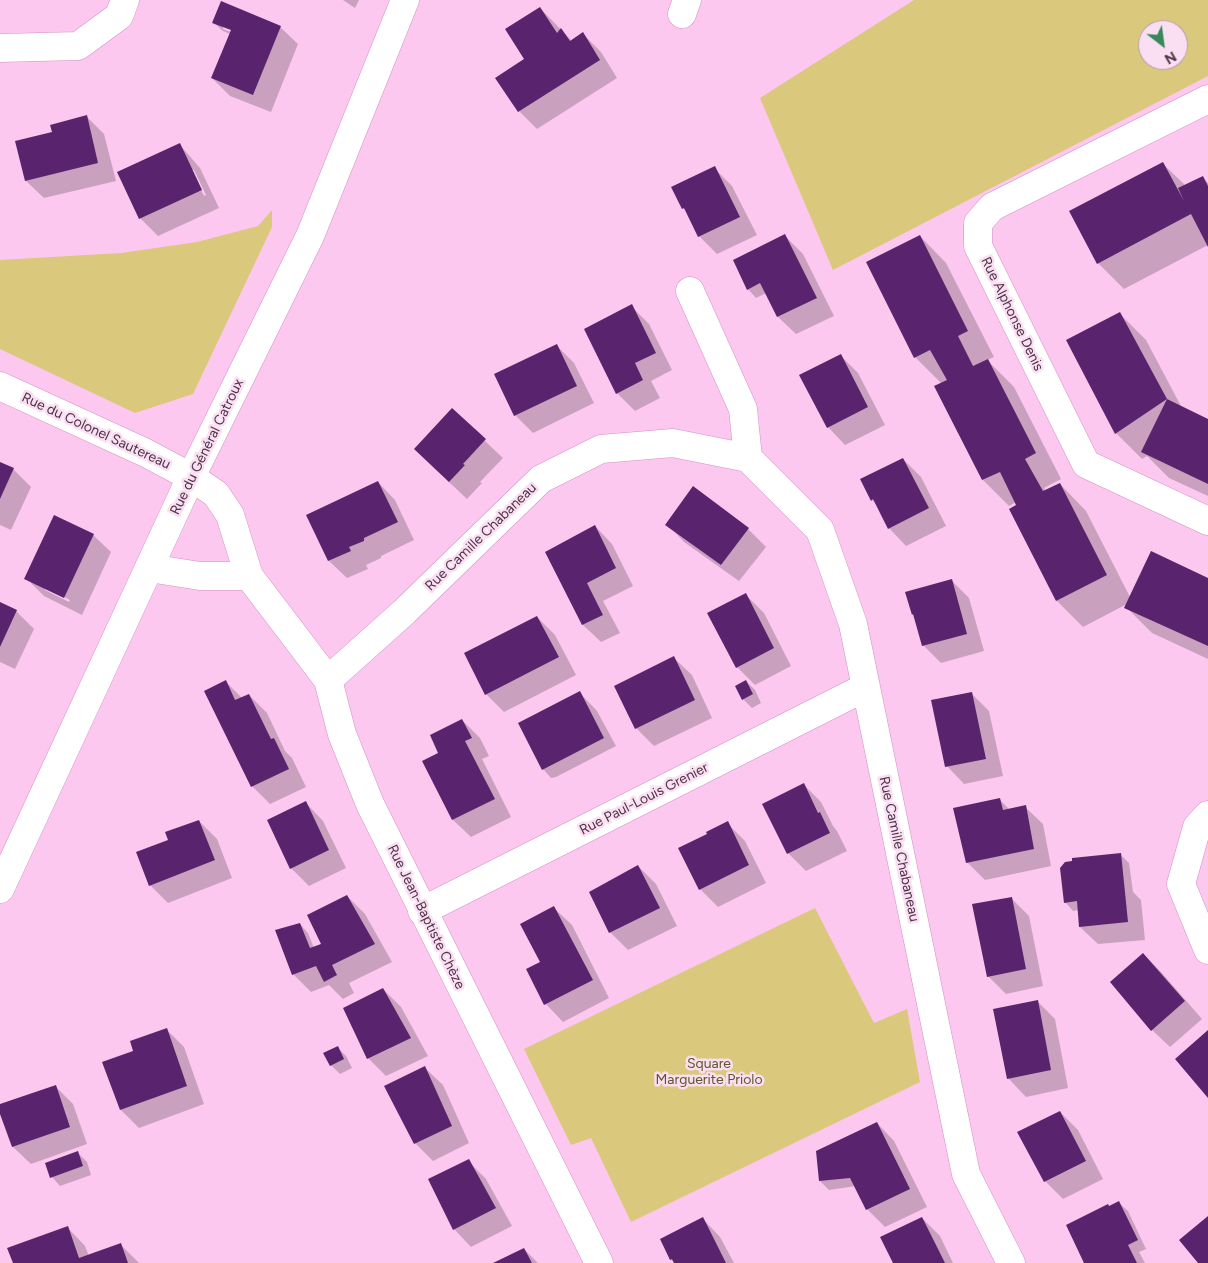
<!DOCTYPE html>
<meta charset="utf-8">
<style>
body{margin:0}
#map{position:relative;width:1208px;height:1263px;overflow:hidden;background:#fdc8ef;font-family:Figtree,sans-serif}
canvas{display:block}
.north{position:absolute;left:1138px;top:20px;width:50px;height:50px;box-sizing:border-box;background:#fadff2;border:1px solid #b59aad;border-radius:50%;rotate:150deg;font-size:14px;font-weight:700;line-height:20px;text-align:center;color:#4d3346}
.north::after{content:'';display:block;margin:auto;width:18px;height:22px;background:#36895b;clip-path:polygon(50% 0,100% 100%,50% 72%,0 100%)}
</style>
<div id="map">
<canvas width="1208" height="1263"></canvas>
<div class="north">N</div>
</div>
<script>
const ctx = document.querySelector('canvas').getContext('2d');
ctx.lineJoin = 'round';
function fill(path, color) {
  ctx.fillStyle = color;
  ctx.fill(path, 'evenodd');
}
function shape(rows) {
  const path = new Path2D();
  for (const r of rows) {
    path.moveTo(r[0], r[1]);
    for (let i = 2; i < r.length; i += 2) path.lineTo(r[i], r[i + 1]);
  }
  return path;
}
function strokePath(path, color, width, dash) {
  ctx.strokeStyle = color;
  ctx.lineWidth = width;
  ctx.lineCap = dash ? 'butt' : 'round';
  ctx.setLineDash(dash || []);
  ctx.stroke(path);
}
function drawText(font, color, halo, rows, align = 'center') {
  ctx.font = font + ' Figtree,sans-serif';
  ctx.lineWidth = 5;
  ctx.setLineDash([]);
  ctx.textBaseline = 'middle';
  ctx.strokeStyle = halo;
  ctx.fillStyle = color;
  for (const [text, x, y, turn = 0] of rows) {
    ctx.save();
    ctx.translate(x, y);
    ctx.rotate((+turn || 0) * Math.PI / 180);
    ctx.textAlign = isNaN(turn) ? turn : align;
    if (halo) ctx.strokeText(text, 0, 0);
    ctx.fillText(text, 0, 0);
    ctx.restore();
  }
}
fill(shape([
 [914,0,1208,0,1208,76,833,270,760,98],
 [1148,30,1178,30,1178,60,1148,60],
 [272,210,272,227,193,394,135,413,0,349,0,260,121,253,197,242,258,226],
 [815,908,874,1023,907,1009,920,1082,631,1222,591,1138,571,1145,524,1049]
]), '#dac87d');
fill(shape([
 [343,0,359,0,355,8],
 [540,8,572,41,583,34,601,52,617,78,537,129,519,111,526,59],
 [214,23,280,27,298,44,271,112,230,96,212,78,230,34,223,31],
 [223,26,237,32,236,34,223,29],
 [86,116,104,134,116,181,44,198,26,181,17,142,53,133],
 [180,145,200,168,219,208,158,236,140,218],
 [191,170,194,170,206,195,204,196],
 [1163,164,1186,186,1203,178,1208,183,1208,245,1124,289,1098,263],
 [714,168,732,186,757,235,717,254,699,236,688,213,683,208],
 [785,236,803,254,834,316,796,334,778,317,766,293,756,298,748,289],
 [920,236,946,263,994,357,987,360,1014,387,1061,479,1044,488,1046,491,1060,484,1086,511,1130,597,1208,579,1208,659,1152,633,1126,607,1127,604,1083,627,1057,601,1010,510,1018,506,1016,502,1009,506,983,480,936,387,942,384,915,357],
 [631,306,649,324,672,370,651,381,660,398,635,411,617,393],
 [1120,314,1146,340,1182,408,1208,420,1208,496,1169,478,1147,456,1142,459,1116,433],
 [556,345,574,363,594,403,533,433,515,415],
 [840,355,858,373,885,425,845,445,828,427],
 [452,410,503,458,480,482,482,483,467,499,433,467],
 [903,459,921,477,946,526,906,546,889,528,878,505,872,500],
 [0,463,13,469,31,487,11,530,0,525],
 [378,482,395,500,414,540,381,556,381,558,366,565,368,569,347,578,329,561,308,516],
 [667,524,748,529,766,547,739,581,684,542],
 [595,526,612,544,633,586,603,601,620,633,601,642,583,625,547,552],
 [93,535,111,552,82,615,44,596,26,578],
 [45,587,70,600,69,602,45,590],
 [951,580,969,598,984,651,941,663,923,645,915,616,913,614],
 [746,595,764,613,791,666,755,685,737,667],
 [0,604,16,611,34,629,15,669,0,662],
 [537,617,555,635,576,675,504,712,486,694],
 [674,658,692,675,712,718,654,746,636,728],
 [746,681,755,690,761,703,752,708,743,699,737,686],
 [226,682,242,698,249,695,267,713,285,751,292,758,306,787,270,804,252,786],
 [580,693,597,711,616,746,556,777,551,778,543,769],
 [971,693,989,711,1003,776,964,784,947,766],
 [462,720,480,738,489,756,482,759,511,817,471,837,453,820,440,754],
 [803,784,821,802,833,826,837,831,847,851,806,871,788,853],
 [1000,800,1010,810,1025,807,1043,824,1051,866,985,880,967,862],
 [306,803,323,821,346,868,309,886,291,868],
 [199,821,217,839,232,878,168,903,150,885,170,840],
 [727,823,745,841,766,883,718,907,700,889,709,834],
 [1120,854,1129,863,1133,892,1141,900,1145,940,1098,944,1080,927,1079,910,1073,911,1065,902],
 [638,866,656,884,677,926,628,950,610,932],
 [347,896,365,914,392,962,349,983,354,993,343,999,329,985,311,992,293,974,300,924,308,933,314,948,323,944],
 [1011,898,1029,916,1043,986,1006,994,988,976],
 [554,908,572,925,609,998,563,1022,546,1004,541,963],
 [1143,954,1161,972,1202,1019,1170,1047,1152,1030],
 [383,989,401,1007,428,1056,386,1076,368,1058],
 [1037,1001,1055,1019,1068,1088,1026,1097,1009,1079,994,1010],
 [166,1029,184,1047,204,1104,139,1128,121,1110,104,1063,136,1052],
 [337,1047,346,1056,352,1068,340,1074,331,1065],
 [425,1068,443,1085,469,1143,433,1161,415,1143],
 [55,1086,73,1104,87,1144,31,1164,13,1147,0,1110,0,1106],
 [1060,1112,1078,1130,1103,1179,1063,1199,1045,1181],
 [877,1123,894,1141,927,1207,885,1227,867,1209,856,1186,829,1190,820,1181],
 [78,1153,87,1162,91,1175,60,1186,52,1177],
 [468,1161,486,1179,512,1226,471,1247,454,1229],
 [1119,1203,1128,1211,1146,1249,1139,1252,1145,1263,1084,1263,1067,1225],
 [922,1218,940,1236,953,1263,894,1263],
 [703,1219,720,1237,734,1263,675,1263,671,1260,662,1239],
 [68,1228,85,1246,89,1256,121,1245,139,1263,14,1263],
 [524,1249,538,1263,496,1263]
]), '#0003');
fill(shape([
 [221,1,281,26,253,95,211,78,231,30,212,23],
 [540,7,557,33,561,28,570,41,583,32,600,60,518,112,495,78,524,59,505,29],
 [87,115,98,163,25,181,15,141,52,132,50,125],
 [180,143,202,190,139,219,117,172],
 [1163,162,1184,201,1178,188,1203,176,1208,186,1208,247,1191,214,1097,264,1069,211],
 [715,166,740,217,698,237,684,208,682,209,671,187],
 [785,234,817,298,777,317,760,283,747,290,733,260],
 [920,235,968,331,958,336,973,366,988,359,1036,453,1025,459,1043,491,1060,483,1107,575,1056,601,1009,509,1016,505,1000,472,982,480,934,386,947,380,930,350,914,358,866,262],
 [632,304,656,353,635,363,643,380,616,394,584,329],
 [1120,312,1167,399,1115,434,1066,340],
 [557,344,577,386,514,416,494,374],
 [841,354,868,407,827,428,799,375],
 [1167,399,1208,419,1208,484,1141,452],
 [452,408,486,439,463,464,465,465,449,482,414,449],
 [903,458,929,508,888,529,873,499,871,501,860,479],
 [0,462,14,468,0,499],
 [378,481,398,522,364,538,364,541,349,547,351,551,328,561,306,515],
 [693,486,749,528,721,565,665,525],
 [54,515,94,534,64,598,24,579],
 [595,525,616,568,587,583,603,615,582,625,545,552],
 [1151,551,1208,578,1208,646,1124,608],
 [952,579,967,634,922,646,913,614,912,615,905,592],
 [746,593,774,648,736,668,707,613],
 [0,602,17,610,0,647],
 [537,616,559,657,485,695,464,653],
 [674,656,695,700,635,729,614,686],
 [226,680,235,700,249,694,271,739,274,738,289,769,251,787,204,691],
 [746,680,753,694,742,700,735,686],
 [580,691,604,738,542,770,518,723],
 [972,692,986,759,945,767,931,700],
 [462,719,472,738,465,741,495,799,452,820,422,761,438,753,430,735],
 [804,783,818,813,820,812,830,833,787,854,762,804],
 [1000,798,1003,810,1026,805,1034,849,966,863,953,808],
 [306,801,329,850,290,869,267,820],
 [199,820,215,860,149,886,136,852,168,840,165,832],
 [728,821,749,865,699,890,678,848,707,834,706,832],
 [1121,853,1128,922,1079,927,1077,901,1064,903,1060,868,1065,862,1072,861,1072,858],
 [638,865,660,908,609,933,589,892],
 [347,895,375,944,332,965,337,975,324,982,316,966,292,975,275,930,300,923,310,948,321,944,307,915],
 [1012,897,1026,969,987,977,972,904],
 [554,906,593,980,544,1005,526,969,540,962,520,924],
 [1143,953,1185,1001,1151,1031,1110,982],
 [383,988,411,1038,367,1059,343,1008],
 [1038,1000,1051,1070,1007,1079,993,1009],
 [167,1028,187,1086,120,1110,102,1062,133,1051,130,1041],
 [1208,1030,1208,1098,1175,1059],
 [338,1046,344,1059,330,1066,323,1053],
 [425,1066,452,1126,414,1144,384,1086],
 [56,1085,70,1127,12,1147,0,1114,0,1104],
 [1060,1111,1086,1161,1044,1182,1017,1132],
 [877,1122,910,1189,866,1210,850,1178,819,1181,816,1151],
 [78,1151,83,1166,50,1178,45,1163],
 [469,1159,496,1208,453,1230,428,1179],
 [1119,1201,1138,1240,1128,1245,1137,1263,1084,1263,1066,1225,1108,1204,1109,1206],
 [1208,1216,1208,1263,1198,1263,1179,1240],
 [703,1217,726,1263,674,1263,672,1259,670,1260,660,1239],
 [922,1217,945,1263,893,1263,880,1237],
 [68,1226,79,1258,121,1243,128,1263,13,1263,7,1248],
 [524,1248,532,1263,493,1263]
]), '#59236d');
const minor = shape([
 [682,14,687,0],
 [0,48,78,46,119,16,125,0],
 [1208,99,992,207,978,223,978,246,1086,464,1208,521],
 [690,291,743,409,748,458],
 [0,386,146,453,191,477,216,494,230,515,249,576,328,680,342,734,370,804,599,1263],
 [149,568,200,576,249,576],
 [328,680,404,612,541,479,601,449,673,443,748,458,820,530,853,624,966,1174,1011,1263],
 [1208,815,1197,827,1181,884,1208,950],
 [422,911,866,687]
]);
const tertiary = shape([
 [0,889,191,477,310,236,405,0]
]);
strokePath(minor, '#d192c1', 29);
strokePath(tertiary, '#d192c1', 29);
strokePath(minor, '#fff', 28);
strokePath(tertiary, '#fff', 28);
drawText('14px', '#4d3346', '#fadff2', [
 ["Rue Alphonse Denis",1012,314,64],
 ["Rue du Colonel Sautereau",96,431,25],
 ["Rue du Général Catroux",207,447,-64],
 ["Rue Camille Chabaneau",481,537,-44],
 ["Rue Paul-Louis Grenier",644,799,-27],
 ["Rue Camille Chabaneau",899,849,78],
 ["Rue Jean-Baptiste Chèze",426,917,64]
]);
drawText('14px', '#60562a', '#fadff2', [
 ["Square",709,1064],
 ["Marguerite Priolo",709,1080]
]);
</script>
